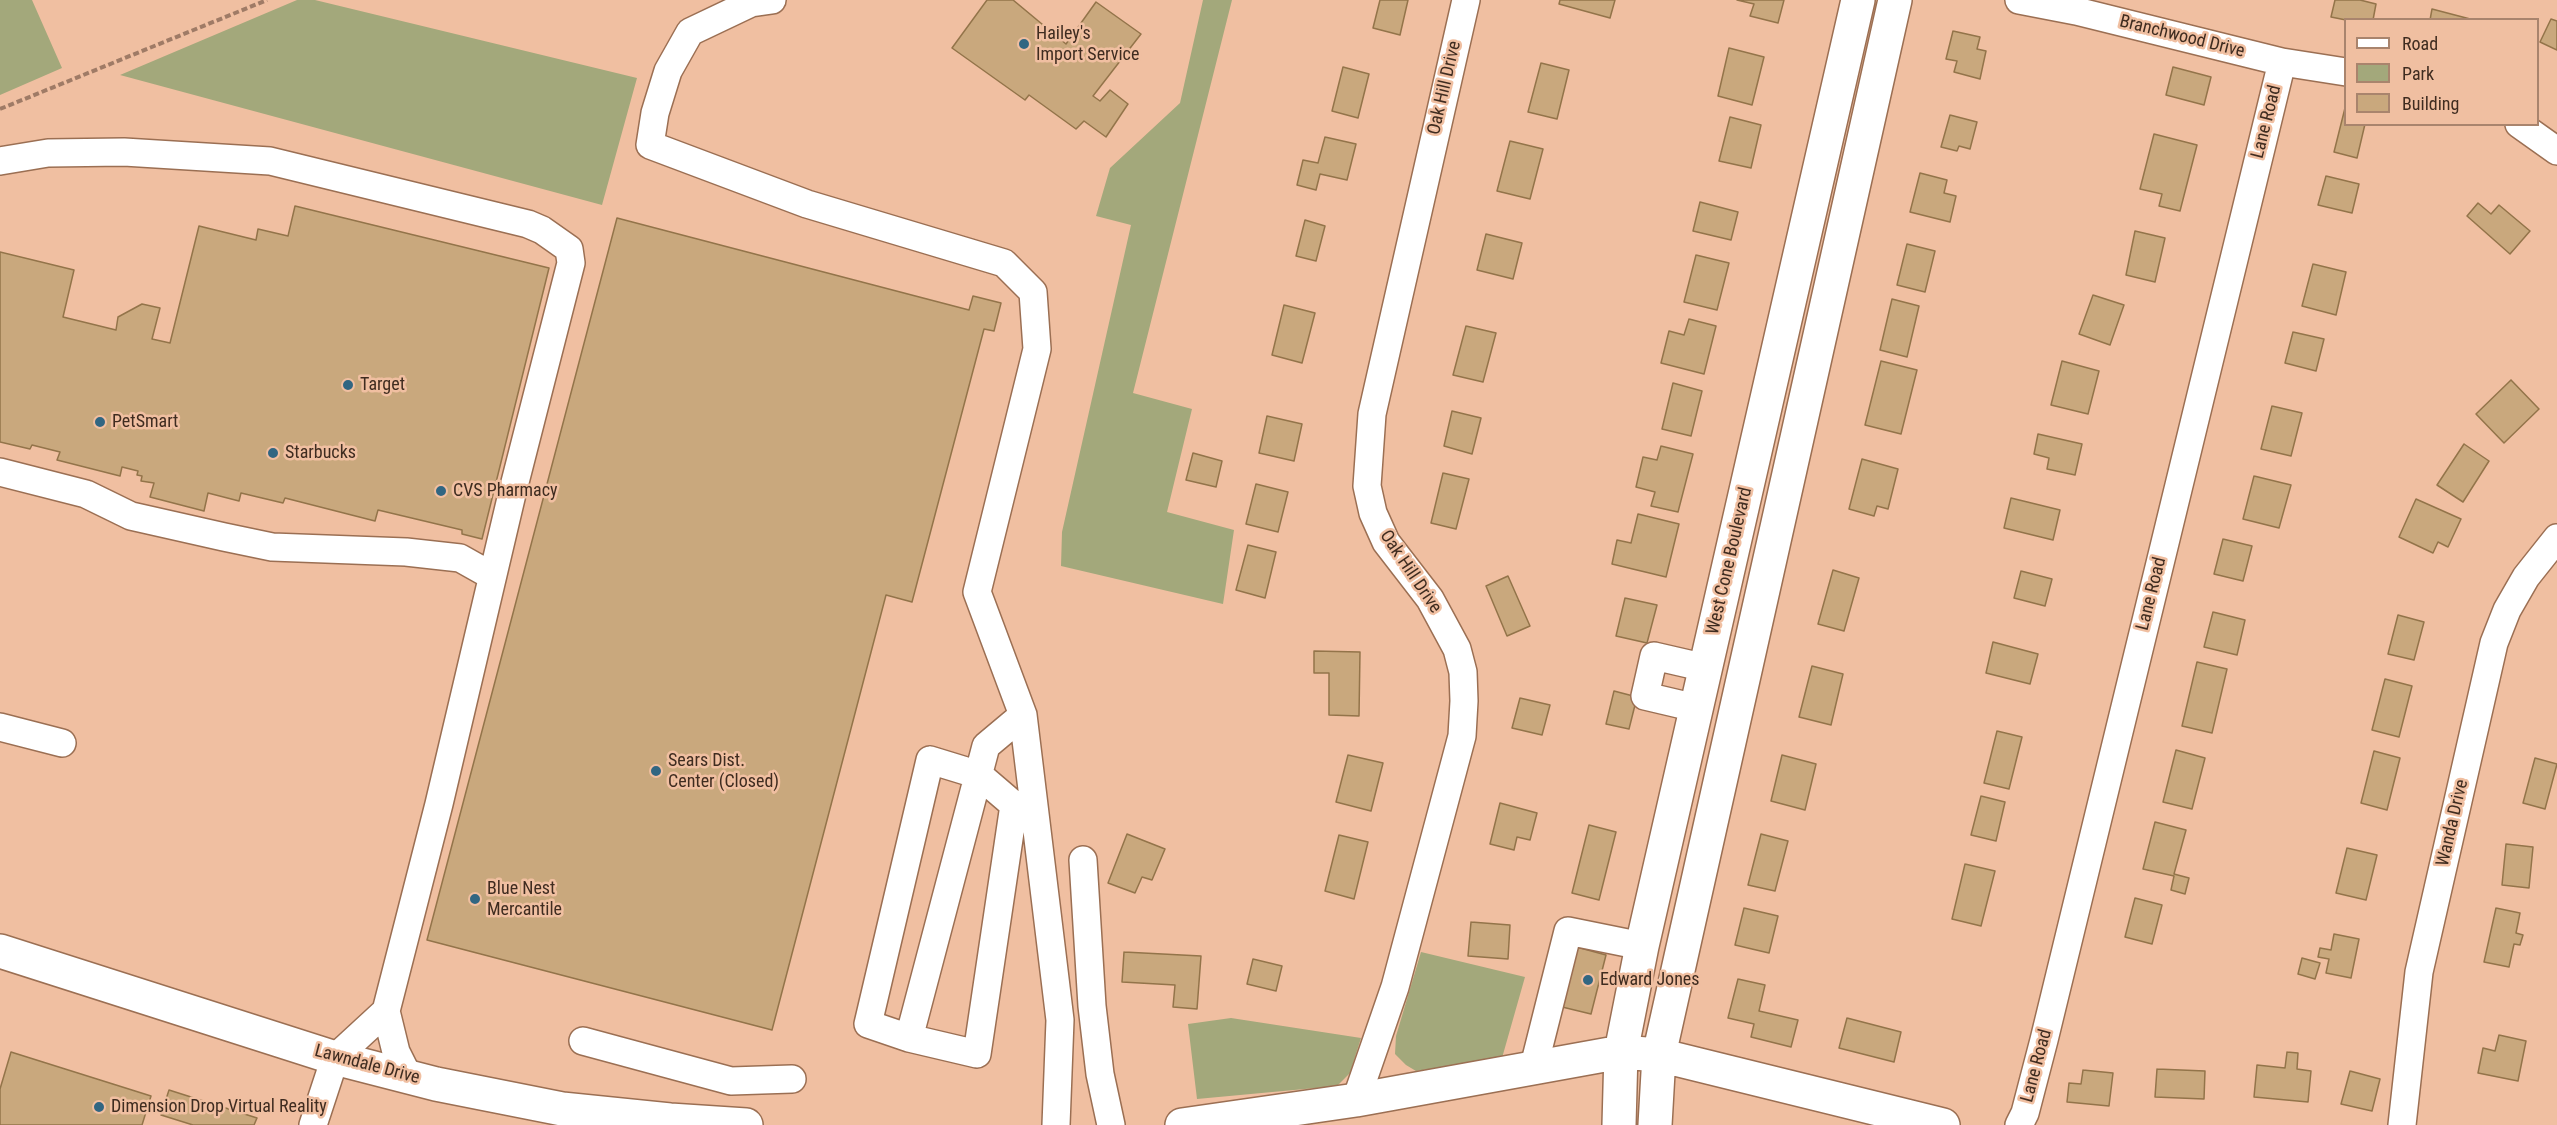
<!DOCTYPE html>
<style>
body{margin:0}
#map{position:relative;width:2557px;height:1125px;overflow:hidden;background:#f0bfa1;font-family:"Roboto Condensed",sans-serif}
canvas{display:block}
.legend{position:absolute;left:2344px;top:18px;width:195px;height:108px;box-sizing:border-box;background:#f0bfa1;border:2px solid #a9846d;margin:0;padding:8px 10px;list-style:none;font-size:18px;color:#3f2c20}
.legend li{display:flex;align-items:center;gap:12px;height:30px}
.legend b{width:30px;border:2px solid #a9846d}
</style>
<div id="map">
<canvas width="2557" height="1125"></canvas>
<ul class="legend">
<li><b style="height:8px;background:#fff"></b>Road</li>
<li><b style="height:16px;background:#a3a87b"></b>Park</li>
<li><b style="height:16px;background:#c9a87d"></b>Building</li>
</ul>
</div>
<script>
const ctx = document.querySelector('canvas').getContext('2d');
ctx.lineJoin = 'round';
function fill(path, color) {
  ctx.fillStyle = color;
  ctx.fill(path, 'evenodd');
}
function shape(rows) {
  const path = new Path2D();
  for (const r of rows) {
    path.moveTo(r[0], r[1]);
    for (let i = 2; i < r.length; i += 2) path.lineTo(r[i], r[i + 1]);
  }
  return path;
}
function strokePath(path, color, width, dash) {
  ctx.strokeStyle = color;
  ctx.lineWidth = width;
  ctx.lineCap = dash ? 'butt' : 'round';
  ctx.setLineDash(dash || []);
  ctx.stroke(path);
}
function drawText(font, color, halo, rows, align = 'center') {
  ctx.font = font + ' "Roboto Condensed",sans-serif';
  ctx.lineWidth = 5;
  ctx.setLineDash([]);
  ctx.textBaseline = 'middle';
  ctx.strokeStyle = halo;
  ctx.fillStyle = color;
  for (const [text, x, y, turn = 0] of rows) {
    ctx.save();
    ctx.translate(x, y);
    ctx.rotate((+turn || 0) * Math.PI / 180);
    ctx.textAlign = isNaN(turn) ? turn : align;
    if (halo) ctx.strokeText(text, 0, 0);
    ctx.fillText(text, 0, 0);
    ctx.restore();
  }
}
fill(shape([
 [0,0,32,0,62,68,0,95],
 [297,0,315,0,637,78,602,205,120,75],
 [1203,0,1232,0,1133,393,1192,409,1167,512,1234,530,1223,604,1061,566,1062,532,1131,225,1096,216,1110,168,1180,103],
 [1421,952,1525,977,1502,1058,1416,1071,1406,1065,1395,1054,1396,1036],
 [1231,1018,1361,1038,1350,1073,1337,1086,1197,1099,1188,1024]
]), '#a3a87b');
const building = shape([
 [987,0,1013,0,1066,44,1096,2,1141,34,1093,96,1100,101,1110,90,1128,104,1106,137,1084,121,1076,129,1029,95,1025,100,952,48,987,0],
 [1380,0,1408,0,1400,35,1373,28,1380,0],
 [1560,0,1615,0,1610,18,1559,4,1560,0],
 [1737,0,1784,0,1778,23,1750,16,1754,4,1737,0],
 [2335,0,2360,0,2376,4,2373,20,2346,20,2331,17,2335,0],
 [2432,9,2474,20,2430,20,2432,9],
 [2551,19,2557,21,2557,50,2540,42,2551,19],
 [1953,31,1980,37,1977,49,1986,51,1980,79,1954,72,1957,61,1946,59,1953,31],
 [1729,48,1764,57,1752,105,1718,96,1729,48],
 [1541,63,1569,70,1557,119,1528,112,1541,63],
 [1343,67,1369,74,1358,118,1332,111,1343,67],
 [2173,67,2211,77,2204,105,2166,95,2173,67],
 [2345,108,2346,124,2365,124,2357,158,2334,152,2345,108],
 [1950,115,1977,122,1970,149,1959,146,1957,151,1941,147,1950,115],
 [1730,117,1761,125,1751,168,1719,161,1730,117],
 [2154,134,2197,145,2180,211,2159,206,2162,194,2140,189,2154,134],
 [1325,137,1356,144,1347,180,1320,174,1316,190,1297,185,1303,160,1318,163,1325,137],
 [1510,141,1543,149,1530,199,1497,191,1510,141],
 [1920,173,1947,180,1944,193,1956,196,1950,222,1910,212,1920,173],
 [2326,176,2359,184,2352,213,2318,205,2326,176],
 [1700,202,1738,212,1731,240,1693,231,1700,202],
 [2478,203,2491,214,2499,205,2530,231,2510,254,2467,216,2478,203],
 [295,206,549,268,482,539,462,534,462,530,378,510,375,521,285,498,283,503,241,493,239,501,208,493,204,511,150,497,154,483,141,481,142,476,137,475,138,471,122,467,120,476,57,460,60,452,32,445,30,449,0,442,0,252,74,270,63,317,116,330,118,317,142,304,160,308,152,339,170,343,199,226,256,240,258,229,288,236,295,206],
 [617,218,969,310,973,296,1001,303,994,331,984,329,912,602,886,595,772,1030,427,940,617,218],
 [1305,220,1325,226,1316,261,1296,256,1305,220],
 [2135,231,2165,238,2155,282,2126,275,2135,231],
 [1486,234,1522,243,1513,279,1477,270,1486,234],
 [1907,244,1935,251,1925,292,1897,285,1907,244],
 [1696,255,1729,263,1717,310,1684,302,1696,255],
 [2313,264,2346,272,2336,315,2302,306,2313,264],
 [2093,295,2124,305,2110,345,2079,334,2093,295],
 [1892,299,1919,306,1907,357,1880,350,1892,299],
 [1284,305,1315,313,1302,363,1272,355,1284,305],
 [1689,319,1716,326,1704,374,1661,363,1669,331,1684,335,1689,319],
 [1466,326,1496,333,1483,382,1453,375,1466,326],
 [2293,332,2324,339,2316,371,2285,363,2293,332],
 [1881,361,1917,370,1901,434,1865,425,1881,361],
 [2062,361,2099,371,2088,414,2051,405,2062,361],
 [2511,380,2539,409,2504,443,2476,414,2511,380],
 [1673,383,1702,391,1691,436,1662,429,1673,383],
 [2272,406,2302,413,2291,456,2261,449,2272,406],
 [1452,411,1481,418,1472,454,1444,446,1452,411],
 [1267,416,1302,424,1294,461,1259,453,1267,416],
 [2038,434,2082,444,2075,475,2047,469,2049,458,2034,454,2038,434],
 [2464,444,2489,461,2463,502,2437,485,2464,444],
 [1661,446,1693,454,1678,512,1651,506,1655,492,1636,487,1643,457,1657,460,1661,446],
 [1193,453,1222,461,1216,487,1186,480,1193,453],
 [1862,459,1898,469,1888,509,1877,506,1874,516,1849,509,1862,459],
 [1443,473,1469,479,1456,529,1431,523,1443,473],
 [2254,476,2291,485,2279,528,2243,519,2254,476],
 [1256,484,1288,492,1278,532,1246,524,1256,484],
 [2011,498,2060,510,2053,540,2004,528,2011,498],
 [2416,499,2461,519,2448,547,2438,542,2433,553,2399,537,2416,499],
 [1638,514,1679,524,1666,577,1612,564,1617,540,1631,543,1638,514],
 [2223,539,2252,546,2243,581,2214,574,2223,539],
 [1248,545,1276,552,1265,598,1236,590,1248,545],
 [1833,570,1859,578,1844,631,1818,624,1833,570],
 [2021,571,2052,579,2045,606,2014,598,2021,571],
 [1508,576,1530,626,1507,636,1486,586,1508,576],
 [1625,598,1657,605,1647,643,1616,636,1625,598],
 [2213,612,2245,620,2237,655,2204,647,2213,612],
 [2398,615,2424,622,2414,660,2388,654,2398,615],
 [1993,642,2038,654,2030,684,1986,673,1993,642],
 [1314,651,1360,652,1359,716,1329,715,1329,673,1314,673,1314,651],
 [2197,662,2227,669,2212,733,2182,726,2197,662],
 [1812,666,1843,674,1831,725,1799,717,1812,666],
 [2385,679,2412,686,2399,737,2372,730,2385,679],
 [1614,691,1637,697,1629,729,1606,724,1614,691],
 [1520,698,1550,705,1542,735,1512,728,1520,698],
 [1997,731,2022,737,2009,789,1984,783,1997,731],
 [2176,750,2205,758,2192,809,2163,802,2176,750],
 [2374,751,2400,758,2387,810,2361,803,2374,751],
 [1348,755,1383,763,1371,811,1336,802,1348,755],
 [1782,755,1816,764,1805,810,1771,801,1782,755],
 [2535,758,2557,764,2545,809,2523,803,2535,758],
 [1981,796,2005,802,1996,841,1971,835,1981,796],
 [1500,803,1537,813,1530,840,1517,837,1514,850,1490,844,1500,803],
 [2155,822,2186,830,2174,874,2189,878,2185,894,2171,890,2174,876,2143,869,2155,822],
 [1589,825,1616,832,1599,900,1572,893,1589,825],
 [1127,834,1165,849,1152,880,1142,877,1135,893,1108,883,1127,834],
 [1761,834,1788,841,1775,891,1748,885,1761,834],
 [1339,835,1368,842,1354,899,1325,891,1339,835],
 [2506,844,2533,847,2529,888,2502,885,2506,844],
 [2347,848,2377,855,2366,900,2336,893,2347,848],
 [1965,864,1995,871,1981,926,1952,919,1965,864],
 [2135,898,2162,905,2152,944,2125,937,2135,898],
 [1744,908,1778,916,1769,953,1735,945,1744,908],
 [2496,908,2520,913,2516,933,2523,935,2520,945,2514,944,2509,967,2484,962,2496,908],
 [1471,922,1510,925,1508,959,1468,956,1471,922],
 [2334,934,2359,939,2351,978,2326,973,2329,959,2318,957,2320,948,2331,950,2334,934],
 [1573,946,1606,955,1591,1014,1558,1006,1573,946],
 [1124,952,1201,956,1197,1009,1173,1007,1175,985,1122,982,1124,952],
 [2302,958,2320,963,2315,979,2298,974,2302,958],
 [1253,959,1282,966,1276,991,1247,984,1253,959],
 [1738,979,1765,985,1759,1011,1798,1020,1791,1047,1751,1037,1754,1024,1728,1018,1738,979],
 [1847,1018,1901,1032,1894,1062,1839,1048,1847,1018],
 [2499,1035,2526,1041,2518,1081,2478,1073,2483,1048,2495,1051,2499,1035],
 [11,1052,151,1096,142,1125,0,1125,0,1089,11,1052],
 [2287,1052,2298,1053,2297,1069,2311,1071,2308,1102,2254,1097,2257,1065,2285,1068,2287,1052],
 [2157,1069,2205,1071,2204,1099,2155,1097,2157,1069],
 [2083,1070,2113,1073,2109,1106,2067,1102,2069,1083,2081,1084,2083,1070],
 [2350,1071,2380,1079,2372,1111,2341,1104,2350,1071],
 [169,1090,257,1118,254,1125,193,1125,161,1115,169,1090]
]);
fill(building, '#c9a87d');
strokePath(building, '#93744a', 1.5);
const minor = shape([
 [772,0,751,3,690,32,668,71,655,113,650,145,807,204,1004,263,1033,292,1037,349,977,592,1023,715,1060,1020,1056,1125],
 [2019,0,2076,11,2282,62,2346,72],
 [2519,124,2557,151],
 [0,161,48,153,124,152,270,161,528,224,542,230,569,249,571,263,512,494,439,804,386,1011,396,1052,408,1076],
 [0,472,86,494,131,516,224,537,272,547,406,552,460,558,492,576],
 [1696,708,1645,696,1654,656,1706,668],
 [0,727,62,743],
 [930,760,979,775,1014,805,977,1054,909,1038,868,1024,930,760],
 [1083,860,1092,1006,1100,1074,1111,1125],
 [909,1038,986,746,1023,715],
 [583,1041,731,1081,792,1079],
 [1534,1066,1568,931,1642,946],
 [1356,1100,1395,987,1462,736,1464,701,1463,672,1457,649,1430,599,1386,542,1373,513,1367,486,1372,414,1466,0],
 [313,1125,335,1058,386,1011],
 [2019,1125,2025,1113,2044,1040,2282,62],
 [2402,1125,2419,972,2494,643,2507,610,2526,577,2557,538]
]);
const major = shape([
 [0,951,335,1058,436,1084,562,1109,670,1120,746,1125],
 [1182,1125,1356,1100,1621,1052,1659,1055,1943,1125],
 [1619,1125,1621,1052,1642,946,1858,0],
 [1655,1125,1659,1055,1895,0]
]);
strokePath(minor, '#9b6f53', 30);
strokePath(major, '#9b6f53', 36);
strokePath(shape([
 [0,109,267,0]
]), '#9f7b66', 4, [6, 3]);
strokePath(minor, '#fff', 27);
strokePath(major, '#fff', 33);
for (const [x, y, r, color] of [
 [1024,44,6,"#316682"],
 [348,385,6,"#316682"],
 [100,422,6,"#316682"],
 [273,453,6,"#316682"],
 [441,491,6,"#316682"],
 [656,771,6,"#316682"],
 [475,899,6,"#316682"],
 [1588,980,6,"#316682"],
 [99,1107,6,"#316682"]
]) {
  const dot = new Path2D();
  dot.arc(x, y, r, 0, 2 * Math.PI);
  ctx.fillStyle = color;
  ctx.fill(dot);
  strokePath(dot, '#f0bfa1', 2);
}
drawText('18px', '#3f2c20', '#f0bfa1', [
 ["Hailey's",1036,34],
 ["Import Service",1036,55],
 ["Target",360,385],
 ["PetSmart",112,422],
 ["Starbucks",285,453],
 ["CVS Pharmacy",453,491],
 ["Sears Dist.",668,761],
 ["Center (Closed)",668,782],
 ["Blue Nest",487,889],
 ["Mercantile",487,910],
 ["Edward Jones",1600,980],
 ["Dimension Drop Virtual Reality",111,1107]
], 'left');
drawText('18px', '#3f2c20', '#f0bfa1', [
 ["Branchwood Drive",2182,37,14],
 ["Oak Hill Drive",1445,88,-77],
 ["Lane Road",2267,122,-76],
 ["West Cone Boulevard",1730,561,-77],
 ["Oak Hill Drive",1410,572,56],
 ["Lane Road",2152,594,-76],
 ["Wanda Drive",2453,823,-77],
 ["Lawndale Drive",367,1065,15],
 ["Lane Road",2037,1066,-75]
]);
</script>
